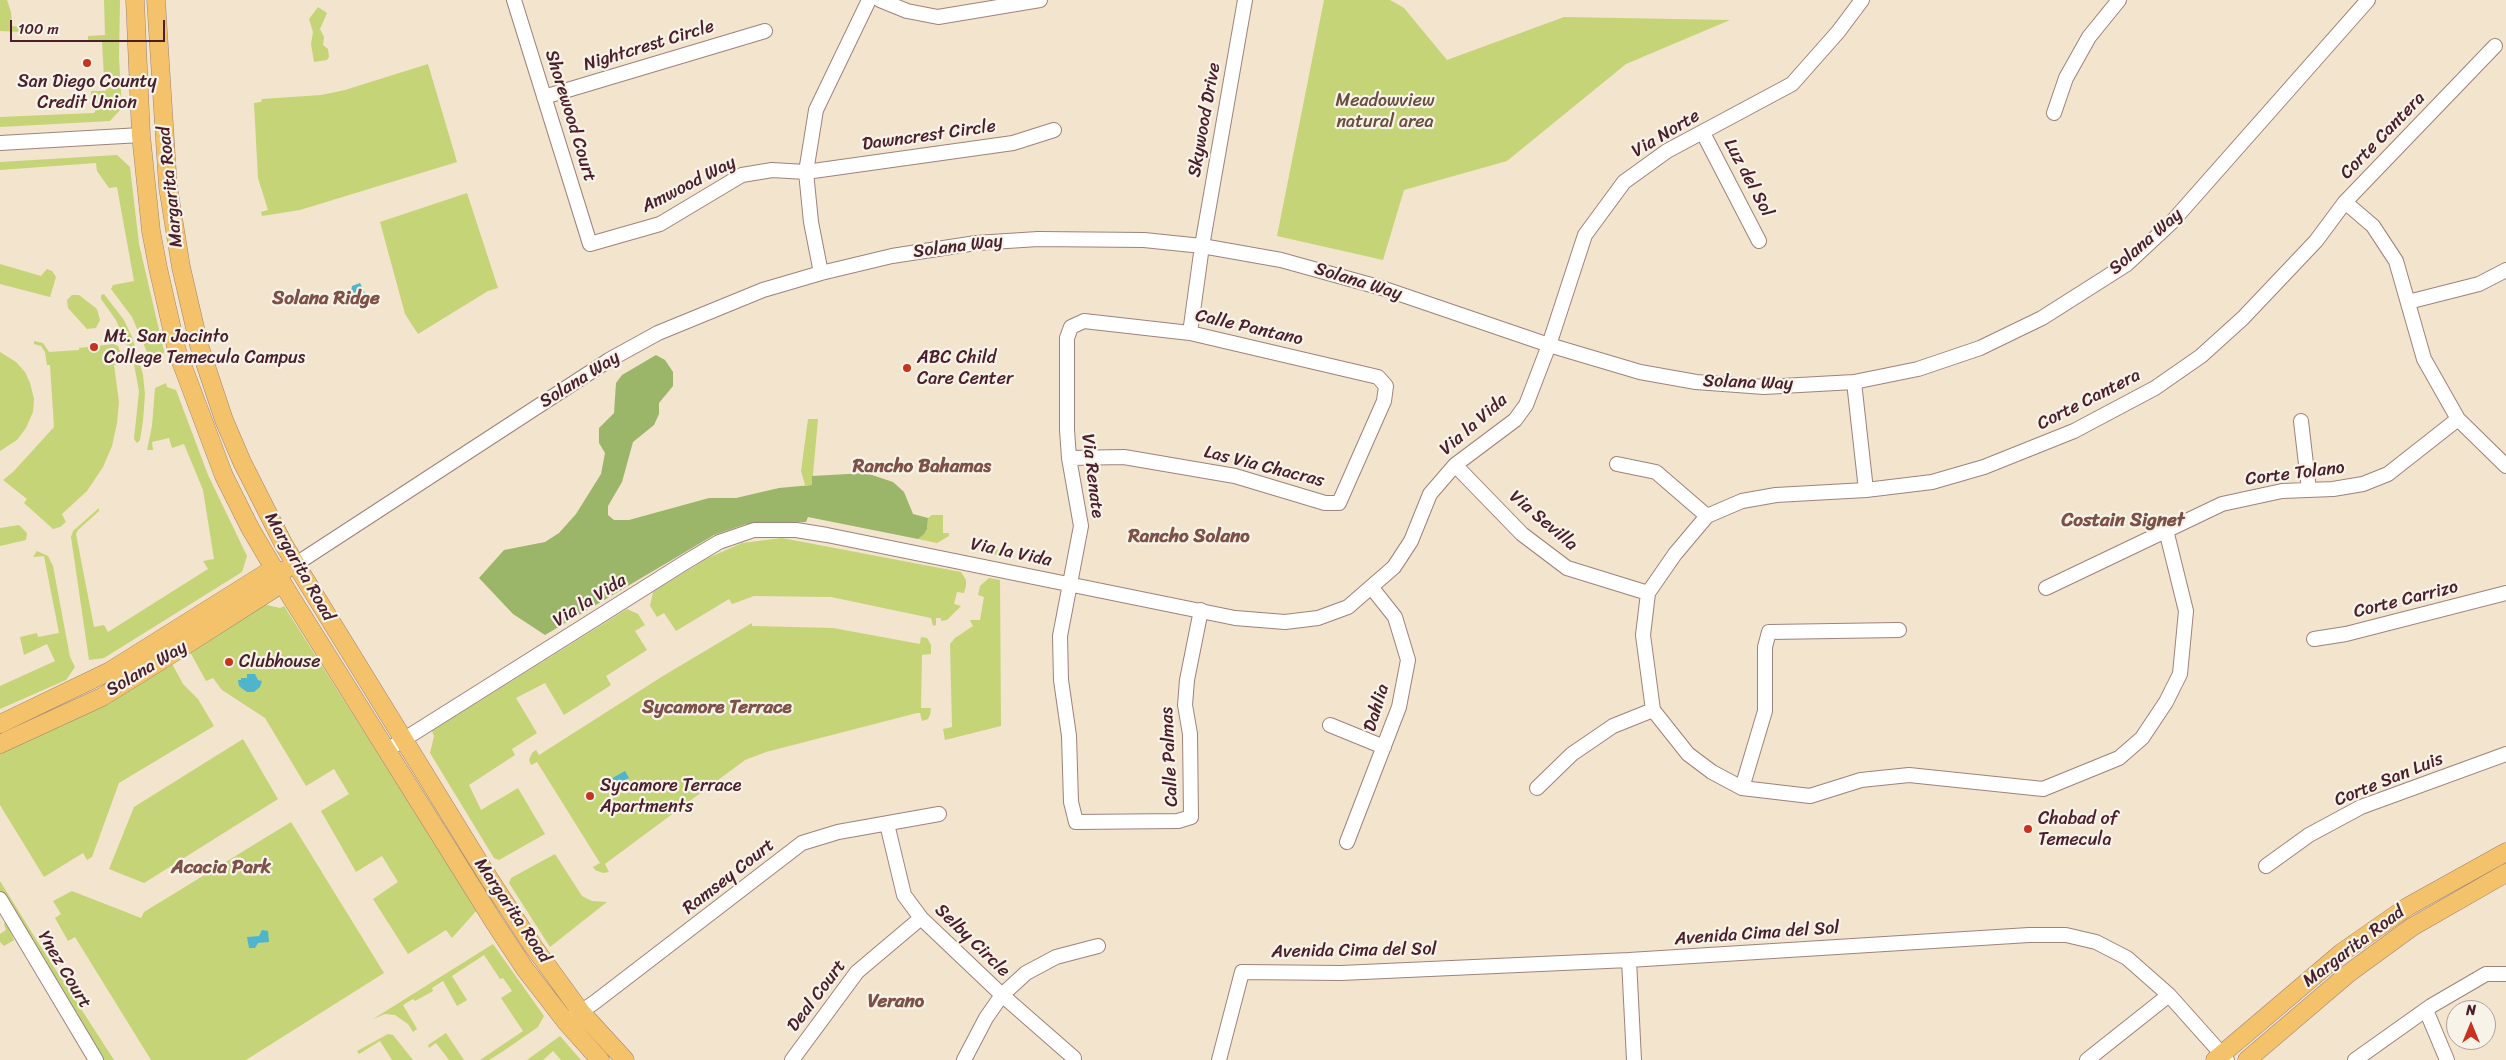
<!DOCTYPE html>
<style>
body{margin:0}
#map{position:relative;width:2506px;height:1060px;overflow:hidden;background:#f3e4cd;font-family:Sriracha,sans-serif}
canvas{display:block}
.north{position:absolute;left:2446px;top:1000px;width:50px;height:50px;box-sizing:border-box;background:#f7f3e8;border:1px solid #b29e9c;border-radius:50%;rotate:0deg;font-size:14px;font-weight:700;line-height:20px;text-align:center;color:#4a1f2b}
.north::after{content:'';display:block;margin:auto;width:18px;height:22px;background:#c8321e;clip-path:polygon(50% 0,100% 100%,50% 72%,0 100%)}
.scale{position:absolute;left:10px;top:20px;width:155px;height:22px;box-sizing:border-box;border:2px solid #4a1f2b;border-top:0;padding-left:6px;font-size:15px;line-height:18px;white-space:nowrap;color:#4a1f2b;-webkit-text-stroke:4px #f7f3e8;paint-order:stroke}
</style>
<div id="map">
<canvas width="2506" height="1060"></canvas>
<div class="north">N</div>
<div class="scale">100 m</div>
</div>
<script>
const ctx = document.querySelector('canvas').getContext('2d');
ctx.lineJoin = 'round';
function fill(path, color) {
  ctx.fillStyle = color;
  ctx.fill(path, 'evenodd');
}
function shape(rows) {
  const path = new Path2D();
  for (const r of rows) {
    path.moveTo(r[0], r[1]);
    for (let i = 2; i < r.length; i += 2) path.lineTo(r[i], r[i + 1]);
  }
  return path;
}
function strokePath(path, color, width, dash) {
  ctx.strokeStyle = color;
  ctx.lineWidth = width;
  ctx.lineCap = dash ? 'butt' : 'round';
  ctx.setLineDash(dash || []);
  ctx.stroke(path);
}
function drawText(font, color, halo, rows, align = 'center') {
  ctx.font = font + ' Sriracha,sans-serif';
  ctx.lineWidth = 4.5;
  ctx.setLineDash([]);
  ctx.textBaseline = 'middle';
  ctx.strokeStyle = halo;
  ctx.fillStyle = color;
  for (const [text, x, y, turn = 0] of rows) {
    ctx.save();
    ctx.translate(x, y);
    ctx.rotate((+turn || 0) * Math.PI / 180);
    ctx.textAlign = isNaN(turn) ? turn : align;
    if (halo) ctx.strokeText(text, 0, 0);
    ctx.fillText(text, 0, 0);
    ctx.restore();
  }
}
fill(shape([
 [0,0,7,0,11,12,12,26,21,27,21,32,0,31],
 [104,0,120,0,119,58,122,108,110,121,0,127,0,117,94,113,98,106,91,102,91,91,106,91,106,78,104,78,102,41,88,41,88,36,105,35],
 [1324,0,1390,0,1404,8,1447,60,1564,17,1730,20,1626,64,1507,161,1404,190,1383,260,1277,236],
 [318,7,327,13,320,29,324,37,323,45,328,49,329,57,327,60,314,62,311,44,313,32,309,19],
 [428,64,457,162,300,210,262,216,261,212,268,210,258,178,254,103,261,102,262,99,321,95,345,90],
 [117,155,130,167,139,244,164,351,161,362,154,364,150,359,132,317,111,289,113,285,134,281,117,187,109,188,97,171,96,163,0,170,0,162],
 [467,193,498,288,488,291,418,334,405,314,380,222],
 [0,264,41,276,47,269,52,271,56,277,50,297,0,284],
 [104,294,124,320,132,337,143,375,145,394,143,421,140,440,137,443,134,439,139,391,133,359,116,320,101,299,101,295],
 [72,295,79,295,97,309,100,320,96,328,87,329,68,308,67,300],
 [34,341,43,343,49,352,79,350,79,348,114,344,118,346,124,362,114,365,119,402,117,423,112,446,103,467,87,491,62,514,66,522,60,527,53,529,24,503,27,499,3,480,13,472,54,427,50,365,47,365,45,352,41,346,34,344],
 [0,352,16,362,25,372,30,383,34,399,33,412,26,428,17,440,0,451],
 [166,383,167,387,176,390,208,475,247,556,242,572,104,658,89,660,71,537,73,531,99,508,99,511,78,530,76,534,94,627,104,625,108,632,208,569,203,561,214,559,203,490,184,444,172,448,169,438,152,442,153,450,147,450,152,426,155,388],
 [808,419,818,419,812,485,805,485,801,471],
 [932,515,943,515,943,533,949,533,949,536,937,543,918,539,927,529,928,518],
 [19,525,27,533,26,540,0,546,0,528],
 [782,538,961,572,966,580,966,586,964,593,957,592,954,604,961,606,947,620,941,621,941,618,936,618,936,625,933,626,931,618,831,597,754,596,732,604,729,599,676,631,664,613,657,617,650,606,653,592,708,558,742,543],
 [969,548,986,551,991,549,1001,550,1001,556],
 [37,551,48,556,53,566,70,657,75,667,66,680,0,709,0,686,55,661,47,644,24,655,20,637,37,633,38,637,59,633,44,556,33,557],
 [989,578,1000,580,1001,726,945,740,943,729,952,727,950,644,955,638,973,626,970,620,980,620,984,597,978,595,980,586],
 [264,601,267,605,280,608,284,606,477,910,452,938,446,930,408,954,373,899,398,882,382,856,356,872,321,811,349,794,334,769,306,786,265,718,222,690,213,678,206,681,195,661,189,650],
 [627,609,638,614,645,625,635,631,647,650,606,676,611,685,564,715,545,683,516,698,537,733,512,749,515,755,469,785,481,810,518,788,545,834,499,860,494,858,430,753,434,736,432,731],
 [752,623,752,626,833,628,920,644,921,637,927,638,931,645,931,654,922,655,921,708,931,708,930,715,928,719,922,721,920,713,917,713,766,752,745,760,605,864,609,872,603,873,595,870,593,867,600,863,537,762,531,765,529,760,532,753,536,750,539,755,663,676],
 [171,662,183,684,198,699,214,726,119,783,92,857,87,860,83,853,44,877,0,805,0,750],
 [243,739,278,799,144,883,109,869,134,807],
 [291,822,384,973,246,1060,151,1060,75,937,68,941,55,918,61,914,53,901,72,891,141,918,144,912],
 [555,854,582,896,592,901,607,902,550,947,509,883,511,878],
 [0,881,34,936,114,1060,103,1060,0,892],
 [6,921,14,940,4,946,0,942,0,934,6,930,4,924],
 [493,944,544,1016,538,1027,502,1052,489,1060,480,1060,523,1031,501,998,512,991,503,978,500,979,484,955,452,976,467,1000,457,1006,443,981,432,988,433,991,415,1001,413,999,403,1005,417,1029,413,1032,408,1024,395,1015,385,1014,373,1019],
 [446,1033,464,1060,449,1060,436,1043,429,1048,428,1045],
 [388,1034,393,1035,413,1060,392,1060,380,1041,359,1054,357,1051],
 [560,1036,581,1060,561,1060,553,1051,543,1060,527,1060]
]), '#c4d477');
fill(shape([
 [656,355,665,360,673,372,673,386,659,403,659,414,654,425,633,442,622,482,608,506,608,515,614,520,629,520,709,498,736,498,779,488,812,485,812,476,866,473,893,482,904,492,913,514,928,518,927,529,924,534,918,539,808,517,806,522,746,524,714,535,545,635,513,614,479,578,504,550,545,542,559,533,576,514,601,474,605,453,599,443,599,428,614,413,616,383,622,375]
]), '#9bb668');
fill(shape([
 [360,283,371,305,363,309,351,291,352,286],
 [247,674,255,674,258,680,262,681,260,687,254,692,247,692,239,686,238,680,241,680,241,678,247,678],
 [625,771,629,778,613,787,609,780],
 [262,930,268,931,269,942,258,943,255,948,249,948,247,937,259,936]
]), '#4fb5cd');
const minor = shape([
 [514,0,590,244,660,224,742,175,772,170,806,172,1013,143,1054,130],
 [880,0,907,11,938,17,1040,0],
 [544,97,765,31],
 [2054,113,2066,78,2089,37,2119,0],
 [1703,133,1759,241],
 [0,143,141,135],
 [2345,202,2373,226,2396,261,2424,359,2458,419,2506,466],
 [821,273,811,222,806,172,816,110,869,0],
 [2408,302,2479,284,2506,270],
 [1190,333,1202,246,1245,0],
 [1854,382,1866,490],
 [2301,421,2309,490],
 [1069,458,1124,457,1235,476,1325,503,1339,503,1384,401,1386,386,1378,377,1190,333,1084,321,1071,327,1067,338,1067,430,1069,458,1081,526,1060,636,1061,680,1069,736,1071,802,1076,822,1178,821,1191,817,1190,734,1185,705,1187,680,1201,610],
 [1617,464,1656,472,1707,516],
 [1455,465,1522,534,1567,568,1648,593],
 [2166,530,2186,611,2180,674,2166,702,2142,738,2119,758,2043,789,1909,775,1861,780,1810,796,1742,788,1712,772,1688,754,1653,710,1643,635,1648,593,1675,554,1707,516,1742,501,1776,495,1866,490,1932,482,1984,467,2074,431,2155,388,2201,356,2243,318,2316,241,2345,202,2495,46],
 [296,564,609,360,658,333,763,290,821,273,892,256,976,243,1038,239,1144,240,1202,246,1281,260,1382,288,1549,345,1640,372,1696,382,1764,387,1854,382,1918,369,1980,348,2042,318,2127,264,2171,223,2368,0],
 [2046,588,2222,504,2282,491,2333,489,2363,484,2388,474,2458,419],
 [2314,639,2346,634,2506,593],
 [1330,725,1384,747],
 [387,750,684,563,719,542,754,530,796,530,827,535,1235,618,1285,622,1318,618,1348,607,1394,567,1411,541,1430,494,1455,465,1515,420,1526,405,1549,345,1585,235,1624,182,1667,151,1792,84,1838,32,1862,0],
 [1537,788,1572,754,1613,726,1653,710],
 [1742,788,1765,711,1765,647,1769,632,1899,630],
 [887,824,904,895,921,918,1002,995,1074,1058],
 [1347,842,1399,707,1408,660,1395,617,1372,588],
 [2266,866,2309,835,2361,807,2506,754],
 [0,899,96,1060],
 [1629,960,1634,1060],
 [2426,1010,2447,1060],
 [566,1022,595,1002,802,843,838,832,939,814],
 [792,1060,857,972,921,918],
 [964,1060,986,1018,1002,995,1026,973,1056,957,1098,946],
 [1219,1060,1242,972,1341,973,1629,960,2029,935,2066,935,2096,942,2127,958,2169,995,2227,1060],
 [2087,1060,2169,995],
 [2355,1060,2431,1006,2486,974,2506,974]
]);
const major = shape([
 [135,0,141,135,151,231,158,268,177,351,224,476,250,528,289,594,494,922,525,969,566,1022,600,1060],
 [156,0,168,187,181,267,199,345,224,420,242,462,284,545,490,880,533,946,581,1012,625,1060],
 [0,724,110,671,268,572,278,574,285,570],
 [0,744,102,697,178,650,275,588,278,574],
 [2215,1060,2341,953,2407,907,2506,852],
 [2247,1060,2349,973,2412,927,2506,873]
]);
strokePath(minor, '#9e827c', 16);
strokePath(major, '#9e827c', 19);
strokePath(minor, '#fff', 14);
strokePath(major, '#f3c26a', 18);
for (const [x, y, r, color] of [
 [87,63,5,"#c8321e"],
 [94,347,5,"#c8321e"],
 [907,368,5,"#c8321e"],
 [229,662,5,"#c8321e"],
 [590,796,5,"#c8321e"],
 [2028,829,5,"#c8321e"]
]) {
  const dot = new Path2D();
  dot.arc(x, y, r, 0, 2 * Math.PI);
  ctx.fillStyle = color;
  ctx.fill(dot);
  strokePath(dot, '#f7f3e8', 2);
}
drawText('18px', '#4a1f2b', '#f7f3e8', [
 ["Nightcrest Circle",649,46,-17],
 ["Shorewood Court",570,116,73],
 ["Skywood Drive",1205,120,-80],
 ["Via Norte",1666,134,-31],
 ["Dawncrest Circle",929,136,-8],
 ["Corte Cantera",2383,136,-46],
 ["Luz del Sol",1748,178,62],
 ["Amwood Way",689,185,-27],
 ["Margarita Road",171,187,-96],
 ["Solana Way",2146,242,-41],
 ["Solana Way",958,247,-7],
 ["Solana Way",1358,282,17],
 ["Calle Pantano",1249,328,13],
 ["Solana Way",580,380,-32],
 ["Solana Way",1748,383,2],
 ["Corte Cantera",2089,400,-27],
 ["Via la Vida",1474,425,-41],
 ["Las Via Chacras",1264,467,14],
 ["Corte Tolano",2295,474,-7],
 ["Via Renate",1092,476,83],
 ["Via Sevilla",1543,521,40],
 ["Via la Vida",1011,553,12],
 ["Margarita Road",299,567,60],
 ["Corte Carrizo",2406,600,-14],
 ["Via la Vida",590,601,-32],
 ["Solana Way",147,669,-31],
 ["Dahlia",1377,708,-73],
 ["Calle Palmas",1170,757,-93],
 ["Corte San Luis",2389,780,-22],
 ["Ramsey Court",729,877,-38],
 ["Margarita Road",512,911,56],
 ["Avenida Cima del Sol",1757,934,-4],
 ["Selby Circle",972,941,44],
 ["Margarita Road",2354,947,-37],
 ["Avenida Cima del Sol",1354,951,-1],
 ["Ynez Court",64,970,59],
 ["Deal Court",817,996,-53]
]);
drawText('18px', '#4a1f2b', '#f7f3e8', [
 ["San Diego County",87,82,"center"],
 ["Credit Union",87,103,"center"],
 ["Mt. San Jacinto",104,337],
 ["College Temecula Campus",104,358],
 ["ABC Child",917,358],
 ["Care Center",917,379],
 ["Clubhouse",239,662],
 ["Sycamore Terrace",600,786],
 ["Apartments",600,807],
 ["Chabad of",2038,819],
 ["Temecula",2038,840]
], 'left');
drawText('18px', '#684c3e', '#f7f3e8', [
 ["Meadowview",1385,101],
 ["natural area",1385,122]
]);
drawText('bold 19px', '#7d5048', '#f7f3e8', [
 ["Solana Ridge",326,299],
 ["Rancho Bahamas",922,467],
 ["Costain Signet",2123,521],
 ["Rancho Solano",1189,537],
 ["Sycamore Terrace",717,708],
 ["Acacia Park",221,868],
 ["Verano",896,1002]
]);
</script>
